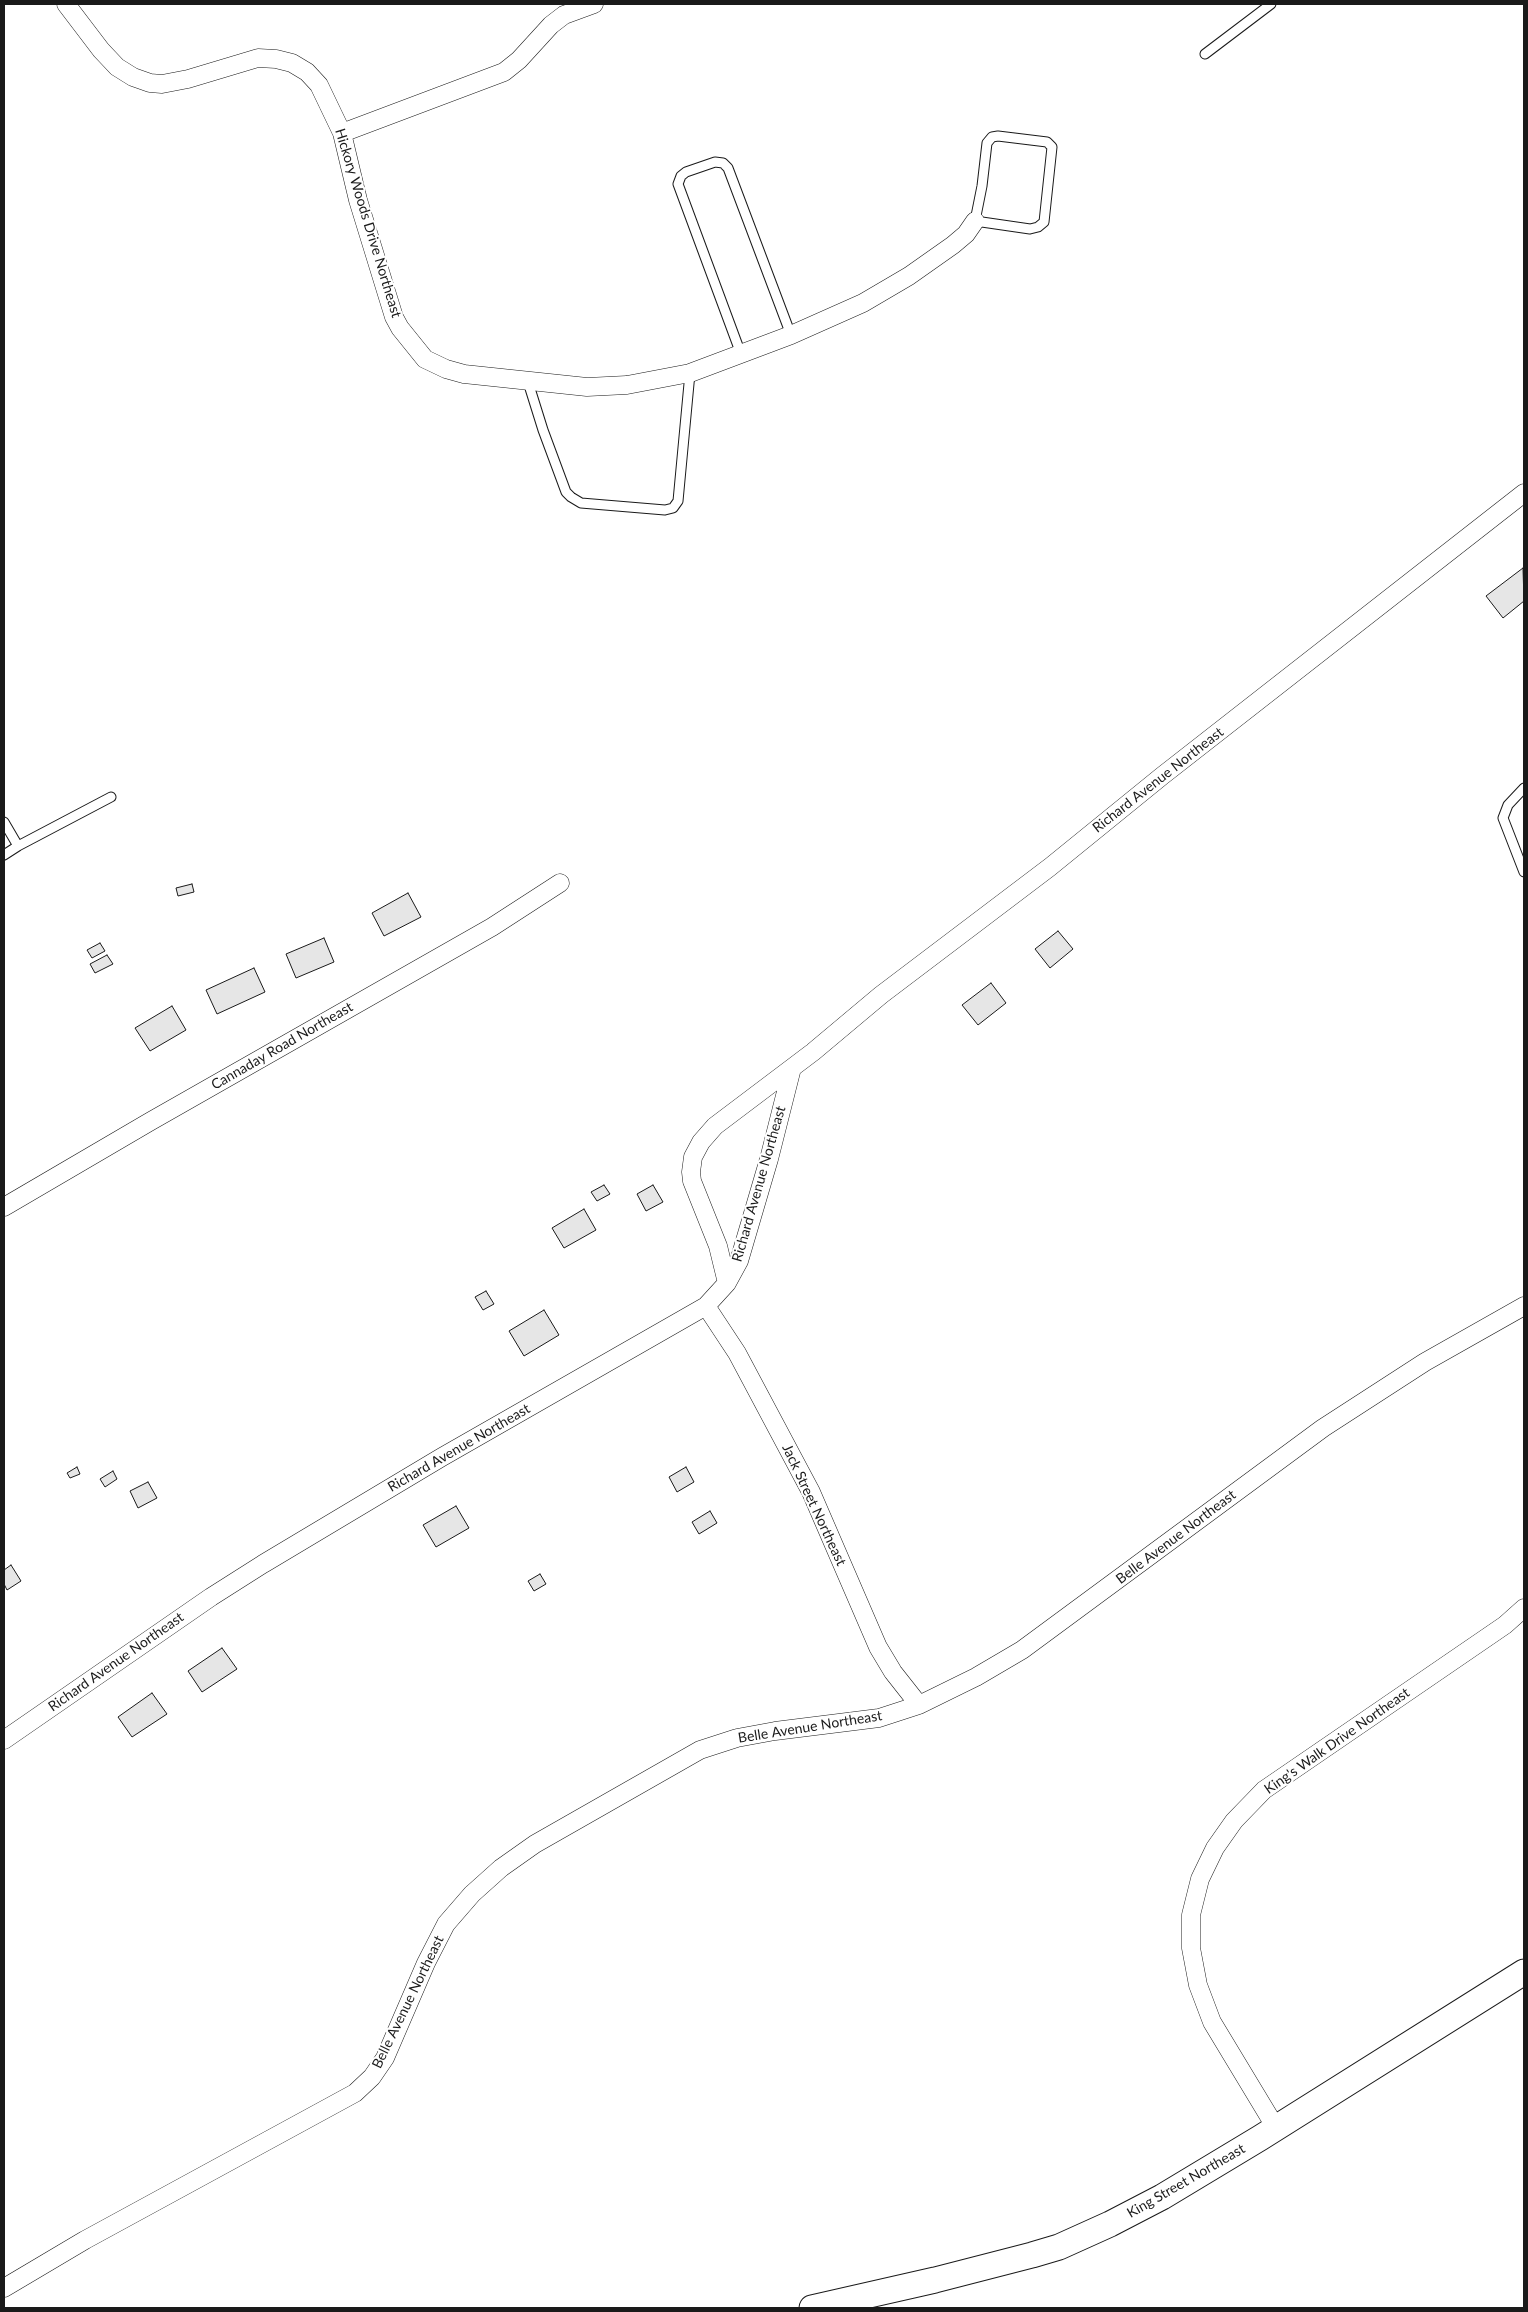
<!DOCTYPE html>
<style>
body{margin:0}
#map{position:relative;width:1528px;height:2312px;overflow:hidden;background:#fff;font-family:Lato,sans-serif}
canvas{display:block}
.frame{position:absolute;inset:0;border:5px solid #1a1a1a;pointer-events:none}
</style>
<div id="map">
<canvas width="1528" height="2312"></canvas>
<div class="frame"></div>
</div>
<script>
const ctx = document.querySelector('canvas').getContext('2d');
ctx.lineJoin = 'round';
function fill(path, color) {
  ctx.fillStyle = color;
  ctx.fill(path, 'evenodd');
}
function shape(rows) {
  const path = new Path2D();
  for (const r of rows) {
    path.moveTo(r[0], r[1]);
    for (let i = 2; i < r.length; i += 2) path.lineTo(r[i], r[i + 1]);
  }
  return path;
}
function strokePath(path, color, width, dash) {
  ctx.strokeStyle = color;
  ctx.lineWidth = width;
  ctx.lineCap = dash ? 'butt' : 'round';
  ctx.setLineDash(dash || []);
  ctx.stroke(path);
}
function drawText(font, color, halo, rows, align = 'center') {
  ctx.font = font + ' Lato,sans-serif';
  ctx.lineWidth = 4;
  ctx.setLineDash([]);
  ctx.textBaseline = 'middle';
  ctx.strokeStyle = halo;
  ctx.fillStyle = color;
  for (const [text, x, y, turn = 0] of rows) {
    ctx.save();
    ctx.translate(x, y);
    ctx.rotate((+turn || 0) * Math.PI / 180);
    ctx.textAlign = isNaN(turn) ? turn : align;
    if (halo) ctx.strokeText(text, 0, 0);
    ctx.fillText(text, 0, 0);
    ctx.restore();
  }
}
const building = shape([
 [1523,568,1524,601,1503,618,1486,596,1523,568],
 [192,884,194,892,178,896,176,888,192,884],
 [408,893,421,917,384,936,372,913,408,893],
 [1058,931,1073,949,1050,968,1035,949,1058,931],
 [324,938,334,962,296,978,286,954,324,938],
 [100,943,105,951,92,958,87,950,100,943],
 [107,955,113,964,95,973,90,964,107,955],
 [254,968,265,992,217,1014,206,990,254,968],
 [991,983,1006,1003,978,1025,962,1005,991,983],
 [172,1006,186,1030,150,1051,135,1028,172,1006],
 [604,1185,610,1194,597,1201,591,1192,604,1185],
 [653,1185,663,1202,646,1211,637,1194,653,1185],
 [584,1209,596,1230,564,1248,552,1228,584,1209],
 [486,1291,494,1304,483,1310,475,1297,486,1291],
 [544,1310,559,1335,524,1356,509,1331,544,1310],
 [77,1467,80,1474,70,1478,67,1473,77,1467],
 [686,1467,694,1482,677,1492,669,1477,686,1467],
 [113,1471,117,1479,105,1487,100,1479,113,1471],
 [148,1482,157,1498,138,1508,130,1491,148,1482],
 [456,1506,469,1528,436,1547,423,1525,456,1506],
 [710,1511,717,1523,699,1534,692,1522,710,1511],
 [11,1565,21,1581,7,1590,4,1584,4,1570,11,1565],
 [540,1574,546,1584,534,1591,528,1581,540,1574],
 [222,1648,237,1669,202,1692,188,1671,222,1648],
 [152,1693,167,1714,132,1737,118,1717,152,1693]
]);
fill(building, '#e6e6e6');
strokePath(building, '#1a1a1a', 1);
const lane = shape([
 [1205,54,1271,4],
 [998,136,1047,142,1052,147,1044,222,1038,227,1030,229,975,221,982,186,987,143,992,137,998,136],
 [741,354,678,184,681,176,686,172,715,162,723,163,728,168,791,335],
 [528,382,543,430,566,492,571,497,581,503,665,510,673,508,678,501,690,373],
 [1524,788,1508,805,1503,818,1524,872],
 [4,822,18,846,111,797],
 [4,855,18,846]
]);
const street = shape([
 [66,4,101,50,117,67,133,77,150,83,162,84,188,79,258,58,276,59,292,63,307,72,319,85,342,133,358,200,394,317,400,328,425,359,446,369,464,374,587,387,627,385,690,373,791,335,863,303,909,276,953,245,966,234,975,221],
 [342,133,504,72,519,60,551,25,564,15,594,4],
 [4,1207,151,1121,492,927,560,883],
 [727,1283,718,1246,692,1181,691,1172,693,1157,701,1142,715,1126,813,1052,881,995,1050,867,1162,776,1524,493],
 [706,1306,737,1353,811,1492,878,1647,893,1672,919,1705],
 [4,1740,211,1597,263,1564,442,1457,706,1306,727,1283,739,1261,769,1159,792,1068],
 [1276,2128,1212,2022,1198,1985,1191,1948,1191,1915,1200,1879,1215,1848,1234,1821,1264,1790,1505,1625,1524,1608],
 [4,2288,85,2240,355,2093,372,2077,385,2058,426,1963,446,1924,472,1894,501,1868,535,1844,700,1750,737,1738,775,1731,879,1718,919,1705,976,1677,1022,1650,1323,1428,1425,1362,1524,1306]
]);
const secondary = shape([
 [812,2308,935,2280,1032,2255,1059,2247,1110,2224,1162,2197,1260,2138,1524,1972]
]);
strokePath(lane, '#1a1a1a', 11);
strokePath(street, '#1a1a1a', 19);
strokePath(secondary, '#1a1a1a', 27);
strokePath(lane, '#fff', 9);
strokePath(street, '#fff', 18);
strokePath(secondary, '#fff', 25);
drawText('14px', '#1a1a1a', '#fff', [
 ["Hickory Woods Drive Northeast",368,223,73],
 ["Richard Avenue Northeast",1158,780,-38],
 ["Cannaday Road Northeast",282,1046,-30],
 ["Richard Avenue Northeast",759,1184,-74],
 ["Richard Avenue Northeast",459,1448,-30],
 ["Jack Street Northeast",814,1505,65],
 ["Belle Avenue Northeast",1176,1537,-37],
 ["Richard Avenue Northeast",116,1662,-35],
 ["Belle Avenue Northeast",810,1727,-9],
 ["King's Walk Drive Northeast",1337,1741,-35],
 ["Belle Avenue Northeast",408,2002,-64],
 ["King Street Northeast",1186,2181,-30]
]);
</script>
